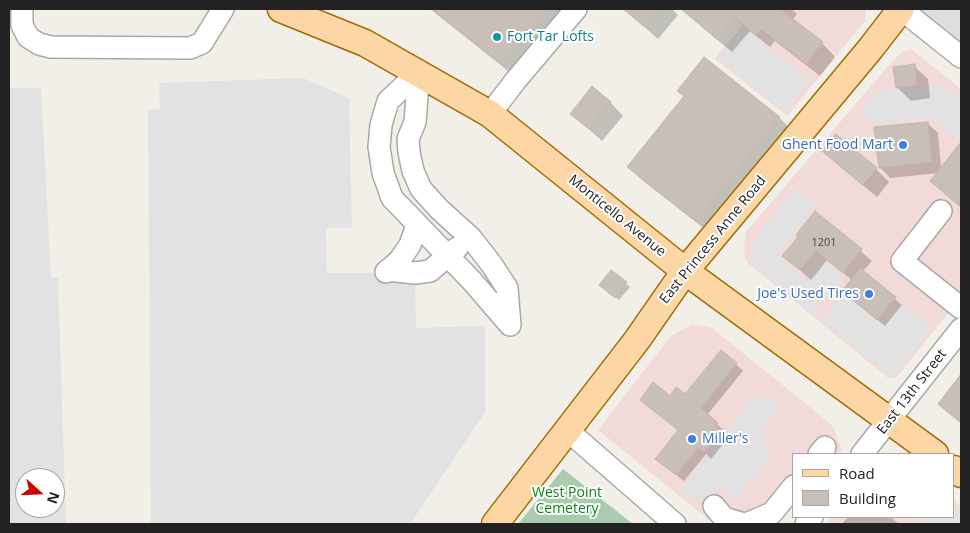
<!DOCTYPE html>
<style>
body{margin:0}
#map{position:relative;width:970px;height:533px;overflow:hidden;background:#f2efe9;font-family:"Open Sans",sans-serif}
canvas{display:block}
.frame{position:absolute;inset:0;border:10px solid #222;pointer-events:none}
.legend{position:absolute;left:792px;top:453px;width:162px;height:65px;box-sizing:border-box;background:#fff;border:1px solid #a7a7a7;margin:0;padding:6px 9px;list-style:none;font-size:15px;color:#222}
.legend li{display:flex;align-items:center;gap:10px;height:25px}
.legend b{width:25px;border:1px solid #a7a7a7}
.north{position:absolute;left:15px;top:468px;width:50px;height:50px;box-sizing:border-box;background:#fff;border:1px solid #a7a7a7;border-radius:50%;rotate:110deg;font-size:14px;font-weight:700;line-height:20px;text-align:center;color:#222}
.north::after{content:'';display:block;margin:auto;width:18px;height:22px;background:#d40000;clip-path:polygon(50% 0,100% 100%,50% 72%,0 100%)}
</style>
<div id="map">
<canvas width="970" height="533"></canvas>
<div class="frame"></div>
<ul class="legend">
<li><b style="height:6px;background:#fcd6a4"></b>Road</li>
<li><b style="height:14px;background:#c7bfb8"></b>Building</li>
</ul>
<div class="north">N</div>
</div>
<script>
const ctx = document.querySelector('canvas').getContext('2d');
ctx.lineJoin = 'round';
function fill(path, color) {
  ctx.fillStyle = color;
  ctx.fill(path, 'evenodd');
}
function shape(rows) {
  const path = new Path2D();
  for (const r of rows) {
    path.moveTo(r[0], r[1]);
    for (let i = 2; i < r.length; i += 2) path.lineTo(r[i], r[i + 1]);
  }
  return path;
}
function strokePath(path, color, width, dash) {
  ctx.strokeStyle = color;
  ctx.lineWidth = width;
  ctx.lineCap = dash ? 'butt' : 'round';
  ctx.setLineDash(dash || []);
  ctx.stroke(path);
}
function drawText(font, color, halo, rows, align = 'center') {
  ctx.font = font + ' "Open Sans",sans-serif';
  ctx.lineWidth = 4;
  ctx.setLineDash([]);
  ctx.textBaseline = 'middle';
  ctx.strokeStyle = halo;
  ctx.fillStyle = color;
  for (const [text, x, y, turn = 0] of rows) {
    ctx.save();
    ctx.translate(x, y);
    ctx.rotate((+turn || 0) * Math.PI / 180);
    ctx.textAlign = isNaN(turn) ? turn : align;
    if (halo) ctx.strokeText(text, 0, 0);
    ctx.fillText(text, 0, 0);
    ctx.restore();
  }
}
fill(shape([
 [911,9,961,9,961,49]
]), '#e0dfdf');
fill(shape([
 [722,9,864,9,866,10,865,21,787,116,715,59,742,25],
 [911,49,961,89,961,297,896,378,888,378,749,264,745,259,744,247,746,232,890,64,902,52],
 [692,324,712,328,832,425,842,450,838,454,794,454,794,505,777,524,714,524,598,430,670,337],
 [954,501,961,507,961,524,826,524,832,517,954,517]
]), '#f2dad9');
fill(shape([
 [563,469,633,524,518,524]
]), '#aacbaf');
fill(shape([
 [742,27,810,81,785,112,718,59],
 [303,78,349,98,352,228,326,228,327,273,415,273,416,328,485,326,485,412,410,524,151,524,148,110,160,109,159,83],
 [943,85,961,99,961,133,957,139,931,118,876,124,861,112,876,92],
 [9,88,41,88,51,278,58,278,66,524,9,524],
 [25,478,55,478,55,508,25,508],
 [795,188,817,205,776,255,806,280,822,259,844,276,812,314,750,262,752,243],
 [843,293,883,325,901,304,932,329,893,378,822,320],
 [754,397,784,403,762,431,770,458,732,503,721,483,707,501,679,492],
 [954,507,961,513,961,524,932,524,922,517,954,517]
]), '#e2e2e2');
fill(shape([
 [430,9,580,9,522,82],
 [624,9,672,9,678,15,658,39],
 [683,9,791,9,797,14,792,20,822,43,835,57,820,76,775,41,770,47,750,31,732,52,696,22],
 [705,59,780,118,793,132,711,234,642,180,629,167,685,97,679,91],
 [914,66,928,79,930,98,911,101,897,87],
 [610,102,623,116,602,141,572,114],
 [927,123,938,133,941,168,961,143,961,208,931,181,938,173,890,178,880,167],
 [824,151,876,169,889,182,877,197,837,164],
 [816,213,872,261,862,272,902,305,885,326,843,291,852,280,827,260,811,280,784,256],
 [611,272,630,287,619,300,604,288],
 [736,364,743,371,707,415,724,431,722,434,727,439,711,459,706,454,684,481,664,466,679,431,648,406,670,397,685,396],
 [961,376,961,423,939,404],
 [848,517,890,517,899,524,842,524]
]), '#0003');
const building = shape([
 [433,9,549,9,504,65,433,9],
 [623,9,659,9,645,27,623,9],
 [681,9,780,9,823,42,806,64,761,29,756,35,736,18,718,40,681,9],
 [704,57,780,117,697,222,627,167,684,96,677,91,704,57],
 [915,64,917,85,896,88,893,67,915,64],
 [592,86,611,102,589,129,570,114,592,86],
 [928,122,932,162,879,168,874,127,928,122],
 [836,134,877,168,863,185,822,151,836,134],
 [961,142,961,207,930,181,961,142],
 [815,211,862,249,843,273,816,251,800,270,782,256,798,237,796,235,815,211],
 [860,268,896,297,877,320,842,291,860,268],
 [611,270,627,282,615,298,599,285,611,270],
 [721,350,737,363,701,408,718,423,715,426,721,431,704,452,698,448,676,475,655,459,678,430,640,400,653,382,670,396,676,387,685,394,721,350],
 [961,374,961,423,938,404,961,374]
]);
fill(building, '#c7bfb8');
strokePath(building, '#c4b6ab', 1);
const minor = shape([
 [22,9,22,25,28,37,39,44,51,47,190,48,202,43,223,9],
 [901,9,961,57],
 [419,72,388,101,381,125,379,147,383,173,392,198,472,281,510,325],
 [419,72,415,122,408,139,409,152,413,171,421,189,439,209,471,238,492,265,507,288,510,325],
 [490,114,516,80,576,9],
 [941,211,902,261,961,308],
 [388,270,415,273,430,271,457,248],
 [386,272,399,261,410,245,417,225],
 [567,430,675,524],
 [819,454,825,447],
 [862,454,961,329],
 [714,506,724,518,744,524],
 [746,524,772,513,794,486],
 [806,524,812,517]
]);
const major = shape([
 [281,9,365,43,490,114,685,271,935,454],
 [954,469,961,474],
 [495,524,637,340,685,271,871,48,901,9]
]);
strokePath(minor, '#a9a9a9', 24);
strokePath(major, '#a06b00', 29);
strokePath(minor, '#fff', 21);
strokePath(major, '#fcd6a4', 26);
for (const [x, y, r, color] of [
 [497,37,5,"#0f9aa8"],
 [903,145,5,"#3f7fe0"],
 [869,294,5,"#3f7fe0"],
 [692,439,5,"#3f7fe0"]
]) {
  const dot = new Path2D();
  dot.arc(x, y, r, 0, 2 * Math.PI);
  ctx.fillStyle = color;
  ctx.fill(dot);
  strokePath(dot, '#fff', 2);
}
drawText('11px', '#4b4948', null, [
 ["1201",824,243]
]);
drawText('14px', '#0d838f', '#fff', [
 ["Fort Tar Lofts",507,37]
], 'left');
drawText('14px', '#366cbe', '#fff', [
 ["Ghent Food Mart",893,145],
 ["Joe's Used Tires",859,294],
 ["Miller's",702,439,"left"]
], 'right');
drawText('14px', '#222', '#fff', [
 ["Monticello Avenue",617,216,39],
 ["East Princess Anne Road",713,240,-51],
 ["East 13th Street",912,392,-52]
]);
drawText('14px', '#0c8416', '#fff', [
 ["West Point",567,493],
 ["Cemetery",567,509]
]);
</script>
